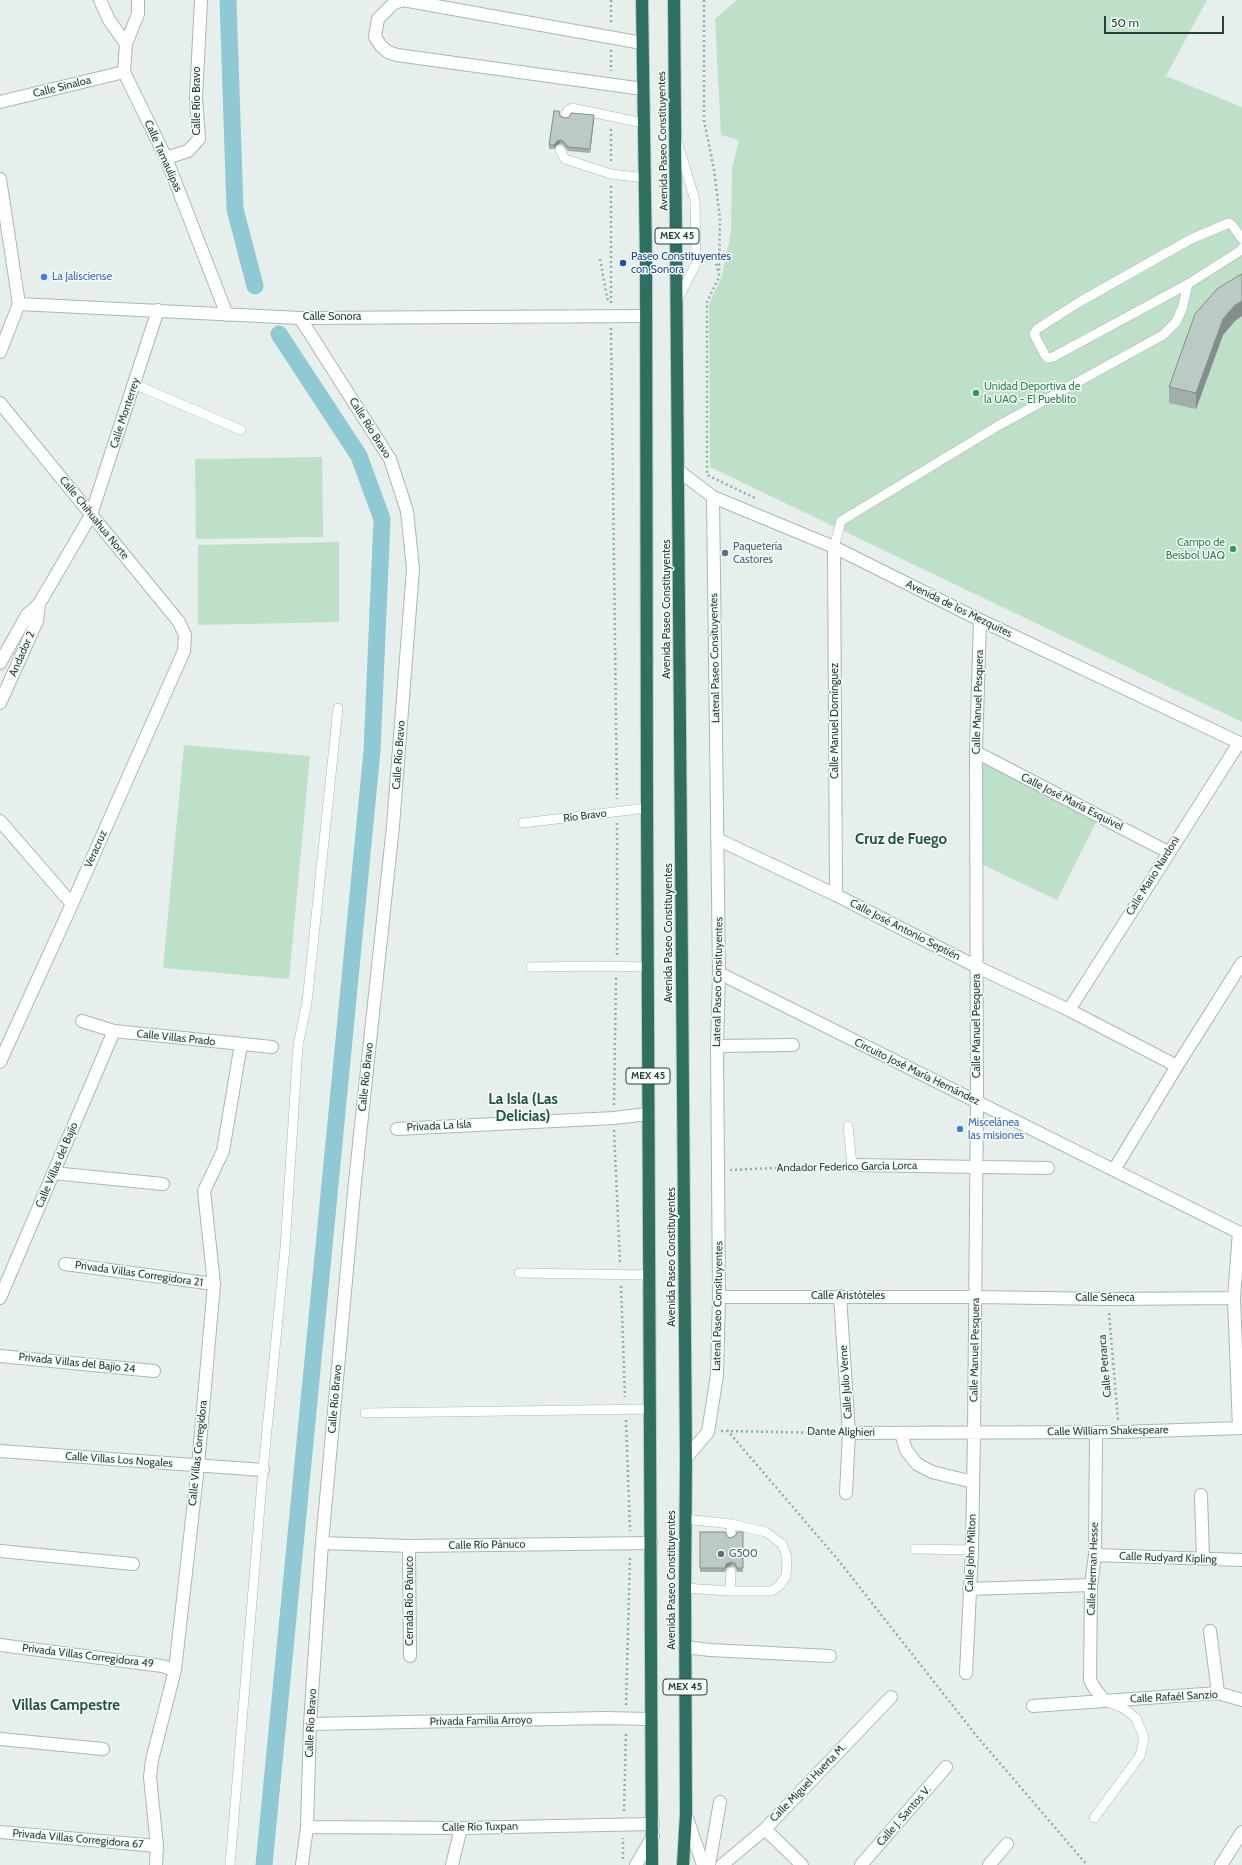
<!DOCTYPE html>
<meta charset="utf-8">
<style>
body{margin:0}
#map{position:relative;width:1242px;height:1865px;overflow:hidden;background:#e6efeb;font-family:Cabin,sans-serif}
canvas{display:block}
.scale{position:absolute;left:1104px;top:16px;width:120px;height:18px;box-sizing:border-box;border:2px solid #24423a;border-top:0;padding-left:5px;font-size:12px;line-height:14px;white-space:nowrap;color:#24423a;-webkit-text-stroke:3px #f7fbf9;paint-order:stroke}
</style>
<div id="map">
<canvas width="1242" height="1865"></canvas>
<div class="scale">50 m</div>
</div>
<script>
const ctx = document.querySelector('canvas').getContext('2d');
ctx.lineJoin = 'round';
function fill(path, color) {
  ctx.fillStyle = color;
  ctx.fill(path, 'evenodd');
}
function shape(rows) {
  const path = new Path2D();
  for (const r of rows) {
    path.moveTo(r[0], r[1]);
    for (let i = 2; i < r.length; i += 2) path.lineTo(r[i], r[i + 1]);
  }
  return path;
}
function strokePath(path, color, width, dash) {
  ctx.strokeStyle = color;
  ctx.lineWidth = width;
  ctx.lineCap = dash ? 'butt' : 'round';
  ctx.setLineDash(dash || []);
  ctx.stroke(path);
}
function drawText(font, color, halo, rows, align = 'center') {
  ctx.font = font + ' Cabin,sans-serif';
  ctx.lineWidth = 3;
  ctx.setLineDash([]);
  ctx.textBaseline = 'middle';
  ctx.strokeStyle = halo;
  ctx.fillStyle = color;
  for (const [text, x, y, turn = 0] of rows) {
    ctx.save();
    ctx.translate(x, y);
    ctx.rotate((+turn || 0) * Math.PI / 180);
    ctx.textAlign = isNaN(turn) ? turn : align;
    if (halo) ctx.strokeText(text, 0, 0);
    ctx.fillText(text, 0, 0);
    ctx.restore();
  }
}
fill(shape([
 [737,0,1207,0,1166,76,1242,107,1242,722,710,467,709,304,722,276,731,232,732,169,739,140,721,135,715,19],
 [322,457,323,537,196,539,195,459],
 [339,542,339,622,198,625,198,545],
 [184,745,310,756,289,979,163,968],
 [980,760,1098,819,1057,900,979,863]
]), '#bfe0c8');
strokePath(shape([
 [228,0,235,209,255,286],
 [264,1865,372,751,382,519,359,456,279,334]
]), '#8ec9d4', 17);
const lane = shape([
 [565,116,568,110,572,108,643,123],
 [560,150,565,159,611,174,645,178],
 [1242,239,1232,225,1229,223,1191,239,1081,301,1037,329,1034,334,1037,340,1045,355,1048,358,1053,357,1188,284,1240,251,1242,248],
 [678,299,696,264,695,200,678,144],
 [134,384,241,430],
 [834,547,841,521,996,427,1163,335,1176,322,1182,309,1188,284],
 [523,823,647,808],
 [531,967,600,966,648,967],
 [848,1126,852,1165],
 [519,1273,649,1275],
 [365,1413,650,1409],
 [685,1519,731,1524,731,1536],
 [915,1549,972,1550],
 [685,1588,730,1591,731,1572],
 [730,1591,772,1591,780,1585,786,1576,787,1557,782,1544,766,1532,731,1524],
 [1094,1818,1140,1756,1144,1738,1136,1718,1123,1708,1108,1702],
 [230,1865,263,1470,285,1248,298,1045,307,1002,338,708]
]);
const street = shape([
 [100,0,109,20,126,44,124,72,166,158,227,315],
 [642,43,403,0,394,3,378,19,375,37,381,46,388,52,397,55,643,89],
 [126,44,138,14,138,0],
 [0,102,124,72],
 [166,158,188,151,199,139,196,98,201,0],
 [0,179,19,304],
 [19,304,300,318,646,316],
 [300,318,390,459,407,511,413,569,393,826,355,1182,322,1543,310,1724,307,1827,302,1865],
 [0,352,19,304],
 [0,403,179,622,185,635,184,651,72,904,0,1062],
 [713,497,834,547,980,620,1242,744],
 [834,547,836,895],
 [0,663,27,615,39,604,91,515,158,310],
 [0,703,37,621,39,604],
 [976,752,1168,852],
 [0,821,72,904],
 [717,839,836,895,977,967,1069,1010,1177,1066],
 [719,973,1242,1234],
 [1069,1010,1239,743],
 [82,1021,114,1031,272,1047],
 [717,1046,793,1045],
 [397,1129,614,1118,648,1114],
 [852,1165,1048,1168],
 [1114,1170,1177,1066,1242,963],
 [53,1173,163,1184],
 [1239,1232,1234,1298,1239,1428],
 [65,1264,214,1284],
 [840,1296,849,1433,846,1493],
 [719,1297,976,1297,1107,1299,1234,1298],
 [0,1298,114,1031],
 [0,1356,154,1371],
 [1096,1432,1095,1555,1091,1585,1090,1680,1095,1689,1105,1701],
 [849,1433,1119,1432,1242,1428],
 [901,1433,906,1450,917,1464,932,1472,973,1482],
 [0,1451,263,1470],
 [1201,1495,1203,1559],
 [322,1543,409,1546,651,1543],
 [409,1546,410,1656],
 [0,1551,133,1564],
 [1095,1555,1242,1560],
 [969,1589,1091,1585],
 [1210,1631,1218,1693],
 [0,1645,162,1666,175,1670],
 [685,1647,710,1650,830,1656],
 [966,1673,972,1550,974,1433,977,1102,976,752,980,620],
 [1033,1706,1218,1693,1242,1700],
 [310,1724,604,1718,651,1719],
 [0,1739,103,1749],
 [307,1827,461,1828,653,1824],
 [765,1829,802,1865],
 [0,1832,157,1846],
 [156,1865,157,1846,150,1777,152,1760,175,1670,198,1466,214,1284,204,1191,223,1151,241,1044],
 [452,1865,461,1828],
 [709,1865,720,1802],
 [722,1865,765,1829,891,1697],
 [861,1865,946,1767],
 [989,1865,1007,1844],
 [1221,1865,1242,1832]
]);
const secondary = shape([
 [679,471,713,497,719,973,717,1046,719,1297,717,1375,708,1432,686,1458],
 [686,1815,703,1865],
 [636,1865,653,1836]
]);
const highway = shape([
 [642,0,646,261,647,808,652,1865],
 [674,0,686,1458,685,1588,686,1814,683,1865]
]);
strokePath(lane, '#a8b8b2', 10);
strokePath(street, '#a8b8b2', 14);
strokePath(secondary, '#a4bbb3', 14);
strokePath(highway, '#c2cac8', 14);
strokePath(shape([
 [611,0,611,23],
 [704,0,704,121,714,169,720,219,719,277,707,302,707,475,755,498],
 [611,50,611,71],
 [611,161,611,128],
 [714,254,718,272],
 [600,259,608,302],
 [611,303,611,186],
 [611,328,617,799],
 [617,955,617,822],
 [614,1105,616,978],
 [614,1130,620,1263],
 [730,1170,839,1165],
 [621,1286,625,1397],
 [1109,1313,1118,1420],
 [626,1420,630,1531],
 [727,1430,839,1561,975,1734,1087,1865],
 [721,1431,836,1433],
 [626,1705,630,1556],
 [624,1811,626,1732],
 [623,1859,623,1838]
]), '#86b3a5', 2.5, [2, 3]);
strokePath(lane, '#fff', 9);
strokePath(street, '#fff', 12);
strokePath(secondary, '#fff', 12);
strokePath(highway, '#2f6f62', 12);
fill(shape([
 [560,116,565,118,594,119,590,153,568,151,563,145,560,144,557,145,554,149,549,149,549,145],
 [1235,321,1223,335,1196,409,1169,403,1169,387],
 [700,1532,731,1538,743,1532,743,1572,737,1572,735,1567,731,1566,726,1568,725,1572,700,1572]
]), '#a1aea9');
fill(shape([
 [594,115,594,119,590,153,590,149],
 [560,140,560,144,557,145,554,149,554,145,557,141],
 [1242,301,1242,316,1235,321,1223,335,1196,409,1196,393,1223,319,1235,305],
 [731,1562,731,1566,726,1568,725,1572,725,1568,726,1564]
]), '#838d89');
const building = shape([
 [554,111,559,111,560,116,565,118,569,117,571,113,594,115,590,149,568,147,563,141,560,140,557,141,554,145,549,145,554,111],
 [1242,274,1242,301,1235,305,1223,319,1196,393,1169,387,1195,314,1217,289,1238,276,1242,274],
 [700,1532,725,1532,728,1537,731,1538,736,1535,737,1532,743,1532,743,1568,737,1568,735,1563,731,1562,726,1564,725,1568,700,1568,700,1532]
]);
fill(building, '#bbcac4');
strokePath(building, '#838d89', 1);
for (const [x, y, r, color] of [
 [623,263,4,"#1a4fb4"],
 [44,277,4,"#3f7fe0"],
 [976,393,4,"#2e9e5b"],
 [1233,549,4,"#2e9e5b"],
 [725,553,4,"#5c6f8a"],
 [960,1129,4,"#3f7fe0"],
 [721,1554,4,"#5c6f8a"]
]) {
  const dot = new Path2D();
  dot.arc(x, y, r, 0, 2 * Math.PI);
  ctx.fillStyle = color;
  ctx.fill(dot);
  strokePath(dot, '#f7fbf9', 1.5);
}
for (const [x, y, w] of [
 [677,236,44],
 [648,1076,44],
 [685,1687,44]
]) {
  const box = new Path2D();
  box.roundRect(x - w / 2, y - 8, w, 16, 3);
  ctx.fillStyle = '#f7fbf9';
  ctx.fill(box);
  strokePath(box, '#24423a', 1);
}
drawText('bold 10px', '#24423a', null, [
 ["MEX 45",677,236],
 ["MEX 45",648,1076],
 ["MEX 45",685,1687]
]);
drawText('11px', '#24423a', '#f7fbf9', [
 ["Calle Sinaloa",62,87,-14],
 ["Calle Río Bravo",197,101,-90],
 ["Avenida Paseo Constituyentes",663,141,-91],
 ["Calle Tamaulipas",163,156,66],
 ["Calle Sonora",332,317],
 ["Calle Monterrey",125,413,-72],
 ["Calle Río Bravo",370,428,58],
 ["Calle Chihuahua Norte",94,518,51],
 ["Avenida Paseo Constituyentes",667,609,-90],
 ["Avenida de los Mezquites",959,609,26],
 ["Andador 2",22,654,-66],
 ["Lateral Paseo Consituyentes",715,658,-91],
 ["Calle Manuel Pesquera",978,702,-88],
 ["Calle Manuel Domínguez",835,721,-90],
 ["Calle Río Bravo",399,755,-86],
 ["Calle José María Esquivel",1072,802,27],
 ["Río Bravo",585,816,-7],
 ["Veracruz",96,849,-66],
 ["Calle Mario Nardoni",1153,876,-58],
 ["Calle José Antonio Septién",905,930,27],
 ["Avenida Paseo Constituyentes",669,933,-90],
 ["Lateral Paseo Consituyentes",718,982,-89],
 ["Calle Manuel Pesquera",977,1026,-90],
 ["Calle Villas Prado",176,1038,6],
 ["Circuito José María Hernández",917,1072,26],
 ["Calle Río Bravo",366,1077,-84],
 ["Privada La Isla",439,1126,-3],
 ["Calle Villas del Bajío",57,1165,-67],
 ["Andador Federico García Lorca",847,1167,-1],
 ["Avenida Paseo Constituyentes",672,1257,-90],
 ["Privada Villas Corregidora 21",139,1274,8],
 ["Calle Aristóteles",848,1296],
 ["Calle Séneca",1105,1298],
 ["Lateral Paseo Consituyentes",718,1306,-89],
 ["Calle Manuel Pesquera",975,1350,-89],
 ["Privada Villas del Bajio 24",77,1363,6],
 ["Calle Petrarca",1105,1366,-95],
 ["Calle Julio Verne",846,1382,-94],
 ["Calle Río Bravo",335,1399,-85],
 ["Calle William Shakespeare",1108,1431,-1],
 ["Dante Alighieri",841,1432,1],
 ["Calle Villas Corregidora",198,1453,-84],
 ["Calle Villas Los Nogales",119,1460,4],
 ["Calle Río Pánuco",487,1545,-1],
 ["Calle John Milton",971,1553,-88],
 ["Calle Rudyard Kipling",1168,1558,2],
 ["Calle Herman Hesse",1093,1569,-88],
 ["Avenida Paseo Constituyentes",672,1580,-90],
 ["Cerrada Río Pánuco",410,1601,-90],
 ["Privada Villas Corregidora 49",88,1656,7],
 ["Calle Rafaél Sanzio",1174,1697,-3],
 ["Privada Familia Arroyo",481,1721,-1],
 ["Calle Río Bravo",311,1723,-87],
 ["Calle Miguel Huerta M.",808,1783,-46],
 ["Calle J. Santos V.",904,1816,-49],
 ["Calle Río Tuxpan",480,1827,-1],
 ["Privada Villas Corregidora 67",78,1839,5]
]);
drawText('11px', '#164399', '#f7fbf9', [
 ["Paseo Constituyentes",631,257],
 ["con Sonora",631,270]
], 'left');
drawText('11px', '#366cbe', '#f7fbf9', [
 ["La Jalisciense",52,277],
 ["Miscelánea",968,1123],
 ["las misiones",968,1136]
], 'left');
drawText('11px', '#27864d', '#f7fbf9', [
 ["Unidad Deportiva de",984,387],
 ["la UAQ - El Pueblito",984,400],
 ["Campo de",1225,543,"right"],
 ["Beisbol UAQ",1225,556,"right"]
], 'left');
drawText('11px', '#4e5e75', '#f7fbf9', [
 ["Paquetería",733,547],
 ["Castores",733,560],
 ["G500",729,1554]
], 'left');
drawText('bold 15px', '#1f5548', '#f7fbf9', [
 ["Cruz de Fuego",901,840],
 ["La Isla (Las",523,1100],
 ["Delicias)",523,1117],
 ["Villas Campestre",66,1706]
]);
</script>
